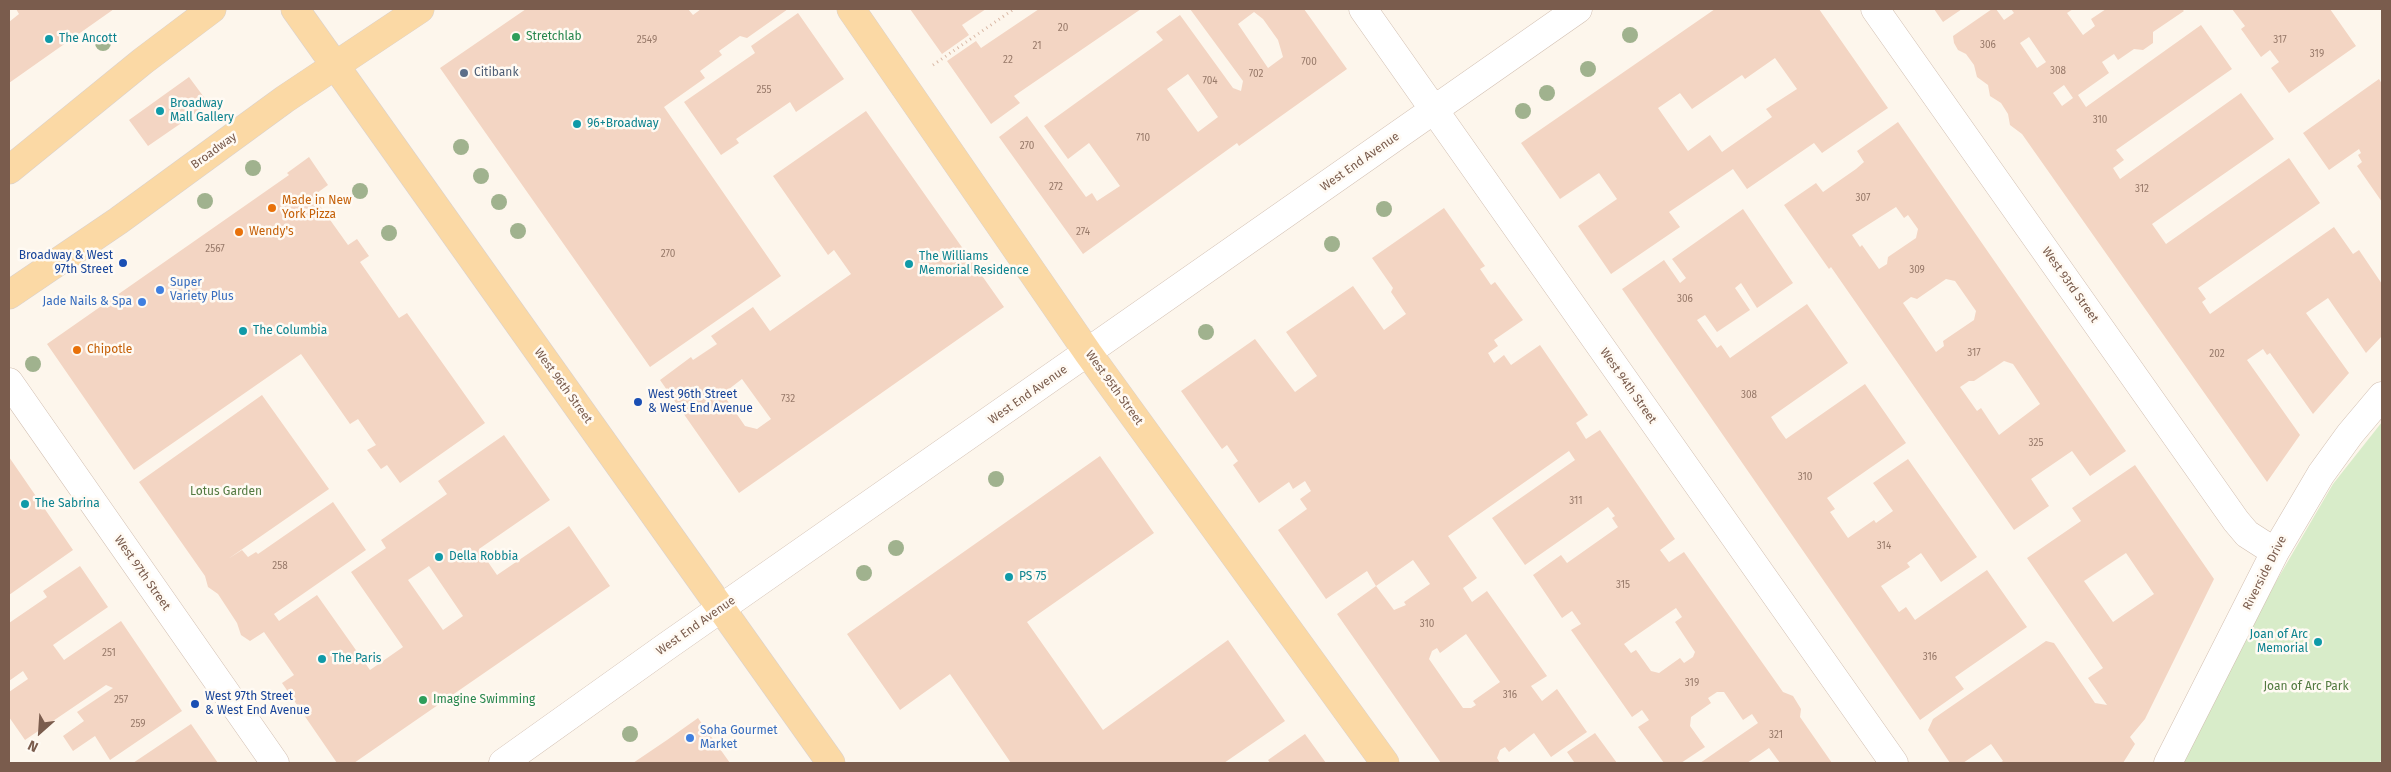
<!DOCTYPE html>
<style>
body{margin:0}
#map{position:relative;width:2391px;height:772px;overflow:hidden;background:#fdf6ec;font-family:"Fira Sans",sans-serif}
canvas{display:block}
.frame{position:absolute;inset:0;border:10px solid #7a5c4d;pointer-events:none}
.north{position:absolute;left:15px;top:707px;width:50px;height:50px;-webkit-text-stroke:4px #fffaf3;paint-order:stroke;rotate:206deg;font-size:14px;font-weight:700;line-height:20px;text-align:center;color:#7a5c4d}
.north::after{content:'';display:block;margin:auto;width:18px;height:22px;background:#7a5c4d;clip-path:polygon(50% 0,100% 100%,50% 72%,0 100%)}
</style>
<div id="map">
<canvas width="2391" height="772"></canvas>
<div class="frame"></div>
<div class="north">N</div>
</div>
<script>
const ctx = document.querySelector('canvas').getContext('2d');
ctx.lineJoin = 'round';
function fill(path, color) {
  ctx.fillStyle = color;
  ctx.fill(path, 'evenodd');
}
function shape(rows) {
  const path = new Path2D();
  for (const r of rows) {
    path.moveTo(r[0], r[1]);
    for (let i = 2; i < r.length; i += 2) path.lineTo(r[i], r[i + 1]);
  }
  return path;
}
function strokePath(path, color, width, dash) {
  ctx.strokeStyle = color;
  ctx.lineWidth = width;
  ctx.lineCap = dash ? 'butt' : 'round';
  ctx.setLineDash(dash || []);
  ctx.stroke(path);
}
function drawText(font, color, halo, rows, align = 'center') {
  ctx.font = font + ' "Fira Sans",sans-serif';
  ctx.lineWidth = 5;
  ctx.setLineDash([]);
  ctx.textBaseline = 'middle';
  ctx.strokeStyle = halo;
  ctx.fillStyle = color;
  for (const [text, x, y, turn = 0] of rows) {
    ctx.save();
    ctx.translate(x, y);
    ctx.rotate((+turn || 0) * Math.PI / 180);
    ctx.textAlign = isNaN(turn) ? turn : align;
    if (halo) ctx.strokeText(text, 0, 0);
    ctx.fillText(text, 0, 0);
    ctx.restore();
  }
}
fill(shape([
 [2382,422,2382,759,2379,763,2183,763,2263,604,2333,484]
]), '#d8ecc9');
fill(shape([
 [16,9,114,9,9,83,9,22,19,14],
 [526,9,688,9,693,15,701,9,788,9,747,38,740,36,719,51,722,55,700,71,705,78,664,107,781,276,650,367,440,68],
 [910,9,986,9,962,25,969,35,942,54],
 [1039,9,1141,9,1014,96,1020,103,991,124,947,61,976,41,981,48],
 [1190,9,1304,9,1347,69,1239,146,1237,143,1083,254,999,137,1027,116,1086,197,1092,193,1097,201,1120,186,1089,143,1068,159,1044,126,1163,40,1156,32,1180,15,1233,88,1241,91,1243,81],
 [1254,12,1263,19,1278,40,1283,57,1268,68,1238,24],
 [1188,74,1218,117,1198,132,1167,89],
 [1715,9,1819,9,1888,108,1822,153,1814,143,1747,189,1733,169,1669,212,1680,227,1611,274,1578,226,1617,199,1599,173,1560,199,1521,143],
 [1775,58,1797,89,1766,109,1772,117,1722,152,1710,135,1688,151,1658,108,1680,93,1692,109,1742,75,1745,79],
 [1934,9,1962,9,1943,22],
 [1992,9,1996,9,2004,20,2014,13,2011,9,2073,9,2067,13,2083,35,2095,26,2091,19,2106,9,2182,9,2184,11,2153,32,2153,43,2143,50,2134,49,2118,60,2114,54,2102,62,2109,73,2078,95,2086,107,2201,25,2232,69,2116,150,2124,160,2113,168,2120,179,2241,93,2274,139,2152,224,2166,244,2289,158,2320,203,2198,288,2206,299,2202,302,2210,314,2334,227,2353,254,2359,250,2382,284,2382,336,2366,353,2328,298,2306,313,2349,373,2313,414,2270,353,2267,355,2263,349,2247,360,2300,435,2267,482,2022,134,2010,125,2008,114,2001,103,1990,96,1988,85,1977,77,1974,65,1966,54,1958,50,1954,43,1953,36],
 [2029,37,2046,62,2037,68,2020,43],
 [2064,85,2073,98,2062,106,2053,93],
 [2232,9,2330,9,2356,46,2289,93,2271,68,2279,62,2270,50,2261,57,2241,29,2245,26],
 [798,13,844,79,796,112,790,102,736,139,739,143,721,155,684,102,755,53,751,46],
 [189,77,209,104,148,146,129,120],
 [2379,79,2382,84,2382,202,2357,166,2362,162,2358,155,2361,153,2359,149,2329,170,2303,133],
 [866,111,1004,307,739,493,660,380,691,357,693,360,717,344,711,336,753,307,770,331,851,274,834,250,828,255,773,176],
 [742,379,771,419,757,429,745,426,727,400,729,389],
 [1898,122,2126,451,2090,476,2072,451,2031,479,2049,506,2014,530,1831,267,1829,269,1784,205,1816,183,1823,192,1856,169,1864,162,1857,151],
 [1896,207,1904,218,1908,215,1918,229,1916,238,1888,257,1887,264,1879,269,1862,245,1860,247,1852,235],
 [1946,279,1955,281,1976,311,1974,320,1943,341,1944,346,1936,352,1903,303,1911,297,1917,299],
 [2004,361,2013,364,2040,404,1999,435,1981,408,1977,411,1960,387,1969,381,1974,381],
 [309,157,328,185,313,196,348,245,357,239,369,256,360,262,399,318,407,313,485,423,400,483,387,465,381,469,367,450,376,445,358,419,350,424,301,354,134,470,47,344,289,175,287,173],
 [1444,208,1485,266,1480,269,1491,285,1495,282,1523,320,1494,340,1498,346,1488,353,1494,363,1504,355,1511,365,1540,345,1588,415,1576,423,1586,439,1600,430,1675,539,1660,550,1669,562,1684,552,1783,692,1793,696,1801,709,1800,717,1832,763,1780,763,1769,748,1747,763,1700,763,1758,723,1752,714,1743,720,1724,692,1717,692,1708,698,1711,703,1691,717,1690,726,1705,747,1681,763,1664,763,1638,727,1649,720,1642,710,1632,717,1571,630,1581,624,1572,611,1562,618,1533,575,1561,555,1567,563,1618,527,1612,518,1615,516,1608,507,1525,565,1492,518,1575,460,1569,451,1448,536,1477,578,1463,588,1472,602,1487,591,1547,676,1531,686,1542,701,1557,689,1587,732,1551,757,1534,733,1509,752,1505,747,1500,750,1497,758,1500,763,1441,763,1337,614,1376,586,1394,610,1406,605,1404,602,1430,584,1413,560,1376,586,1367,571,1326,599,1278,530,1307,509,1300,499,1311,491,1305,481,1293,489,1289,482,1259,503,1233,465,1238,461,1227,445,1222,449,1181,391,1255,339,1295,392,1317,376,1286,332,1353,286,1384,330,1406,314,1391,292,1393,288,1372,258],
 [1676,608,1682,617,1675,622,1695,652,1693,657,1684,663,1680,658,1659,673,1651,671,1636,650,1631,653,1624,644],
 [1466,634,1500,682,1473,701,1476,705,1471,708,1463,708,1429,659,1432,651,1437,648,1440,653],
 [1743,209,1793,283,1757,308,1741,283,1735,288,1750,310,1717,332,1705,315,1697,320,1717,348,1721,345,1730,358,1807,304,1848,363,1771,417,1778,428,1786,439,1865,384,1906,443,1827,498,1835,509,1830,512,1848,538,1874,520,1876,523,1893,511,1873,483,1908,459,1977,557,1941,582,1921,553,1907,563,1910,567,1881,586,1899,612,1906,607,1915,620,1987,570,2027,627,1955,677,1964,689,1920,720,1622,289,1664,260,1680,283,1686,278,1672,259],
 [262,395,329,489,228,559,242,550,248,557,256,552,258,554,333,502,366,550,274,614,279,621,317,595,370,670,403,647,351,572,386,548,381,540,447,494,438,481,504,435,550,500,479,549,497,575,569,526,610,586,354,763,337,763,282,683,294,675,264,632,250,641,241,635,237,623,218,594,208,587,205,576,139,482],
 [429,566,463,616,443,630,408,580],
 [1100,456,1154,533,1027,622,1103,730,1228,640,1285,721,1224,763,1011,763,950,674,900,710,847,634],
 [9,457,73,550,9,595],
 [2135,465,2214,579,2145,719,2130,737,2135,744,2123,763,2000,763,2003,761,1991,744,1963,763,1950,763,1928,730,1933,719,2046,641,2054,643,2095,703,2107,705,2088,678,2103,668,2027,558,2081,521,2072,508],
 [2126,553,2154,594,2113,622,2084,581],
 [80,566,108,607,53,645,64,660,121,621,182,711,110,760,95,736,73,751,63,736,84,721,77,712,113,688,106,685,25,740,9,717,9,692,28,679,23,671,9,681,9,623,47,597,43,591],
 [698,718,730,763,633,763,667,740],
 [191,724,218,763,133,763],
 [1595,733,1617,763,1572,763,1574,762,1567,752],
 [1305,734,1326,763,1270,763,1268,760]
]), '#f3d5c3');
const minor = shape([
 [1363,9,1894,763],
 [1875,9,2236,521,2247,534,2275,552],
 [9,382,275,763],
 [503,763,667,646,1578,9],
 [2168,763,2275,552,2321,474,2350,434,2382,396]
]);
const major = shape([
 [295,9,831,763],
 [851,9,1088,353,1385,763],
 [9,170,143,61,212,9],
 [9,295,118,221,285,99,420,9]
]);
strokePath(minor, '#d1beb0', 29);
strokePath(major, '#dad1cd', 29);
strokePath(shape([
 [933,65,1014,9]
]), '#d9b8a5', 3, [1, 4]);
strokePath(minor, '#fff', 28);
strokePath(major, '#fbd9a5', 28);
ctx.fillStyle = '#a0b28e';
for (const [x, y] of [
 [1630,35],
 [103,43],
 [1588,69],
 [1547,93],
 [1523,111],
 [461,147],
 [253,168],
 [481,176],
 [360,191],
 [205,201],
 [499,202],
 [1384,209],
 [518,231],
 [389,233],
 [1332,244],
 [1206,332],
 [33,364],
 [996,479],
 [896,548],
 [864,573],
 [630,734]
]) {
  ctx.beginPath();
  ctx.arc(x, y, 8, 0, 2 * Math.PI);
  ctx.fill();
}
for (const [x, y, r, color] of [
 [516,37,5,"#2e9e5b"],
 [49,39,5,"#0f9aa8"],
 [464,73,5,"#5c6f8a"],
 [160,111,5,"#0f9aa8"],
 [577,124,5,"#0f9aa8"],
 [272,208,5,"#e8710a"],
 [239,232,5,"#e8710a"],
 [123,263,5,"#1a4fb4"],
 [909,264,5,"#0f9aa8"],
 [160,290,5,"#3f7fe0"],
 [142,302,5,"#3f7fe0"],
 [243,331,5,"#0f9aa8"],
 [77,350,5,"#e8710a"],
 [638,402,5,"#1a4fb4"],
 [25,504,5,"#0f9aa8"],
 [439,557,5,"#0f9aa8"],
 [1009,577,5,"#0f9aa8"],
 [2318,642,5,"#0f9aa8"],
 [322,659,5,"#0f9aa8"],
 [423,700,5,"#2e9e5b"],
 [195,704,5,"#1a4fb4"],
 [690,738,5,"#3f7fe0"]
]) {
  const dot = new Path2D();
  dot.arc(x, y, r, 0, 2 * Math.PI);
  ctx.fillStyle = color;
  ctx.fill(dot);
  strokePath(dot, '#fffaf3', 2);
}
drawText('10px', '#987a6a', null, [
 ["20",1063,28],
 ["2549",647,40],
 ["317",2280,40],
 ["306",1988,45],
 ["21",1037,46],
 ["319",2317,54],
 ["22",1008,60],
 ["700",1309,62],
 ["308",2058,71],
 ["702",1256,74],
 ["704",1210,81],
 ["255",764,90],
 ["310",2100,120],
 ["710",1143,138],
 ["270",1027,146],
 ["272",1056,187],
 ["312",2142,189],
 ["307",1863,198],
 ["274",1083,232],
 ["2567",215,249],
 ["270",668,254],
 ["309",1917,270],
 ["306",1685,299],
 ["317",1974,353],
 ["202",2217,354],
 ["308",1749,395],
 ["732",788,399],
 ["325",2036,443],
 ["310",1805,477],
 ["311",1576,501],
 ["314",1884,546],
 ["258",280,566],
 ["315",1623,585],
 ["310",1427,624],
 ["251",109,653],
 ["316",1930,657],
 ["319",1692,683],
 ["316",1510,695],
 ["257",121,700],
 ["259",138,724],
 ["321",1776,735]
]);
drawText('12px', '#27864d', '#fffaf3', [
 ["Stretchlab",526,37],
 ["Imagine Swimming",433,700]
], 'left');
drawText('12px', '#0d838f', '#fffaf3', [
 ["The Ancott",59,39],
 ["Broadway",170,104],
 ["Mall Gallery",170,118],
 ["96+Broadway",587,124],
 ["The Williams",919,257],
 ["Memorial Residence",919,271],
 ["The Columbia",253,331],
 ["The Sabrina",35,504],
 ["Della Robbia",449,557],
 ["PS 75",1019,577],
 ["Joan of Arc",2308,635,"right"],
 ["Memorial",2308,649,"right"],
 ["The Paris",332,659]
], 'left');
drawText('12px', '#4e5e75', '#fffaf3', [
 ["Citibank",474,73]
], 'left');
drawText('12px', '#7a5c4d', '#fffaf3', [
 ["Broadway",214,151,-36],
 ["West End Avenue",1360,162,-35],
 ["West 93rd Street",2070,285,55],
 ["West 96th Street",563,386,54],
 ["West 94th Street",1628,386,55],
 ["West 95th Street",1114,388,54],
 ["West End Avenue",1028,395,-35],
 ["West 97th Street",142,573,55],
 ["Riverside Drive",2265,573,-63],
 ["West End Avenue",696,626,-35]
]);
drawText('12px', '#c56008', '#fffaf3', [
 ["Made in New",282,201],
 ["York Pizza",282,215],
 ["Wendy's",249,232],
 ["Chipotle",87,350]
], 'left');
drawText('12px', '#164399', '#fffaf3', [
 ["Broadway & West",113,256,"right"],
 ["97th Street",113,270,"right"],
 ["West 96th Street",648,395],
 ["& West End Avenue",648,409],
 ["West 97th Street",205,697],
 ["& West End Avenue",205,711]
], 'left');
drawText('12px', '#366cbe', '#fffaf3', [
 ["Super",170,283],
 ["Variety Plus",170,297],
 ["Jade Nails & Spa",132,302,"right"],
 ["Soha Gourmet",700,731],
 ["Market",700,745]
], 'left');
drawText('12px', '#537a41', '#fffaf3', [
 ["Lotus Garden",226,492],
 ["Joan of Arc Park",2306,687]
]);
</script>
